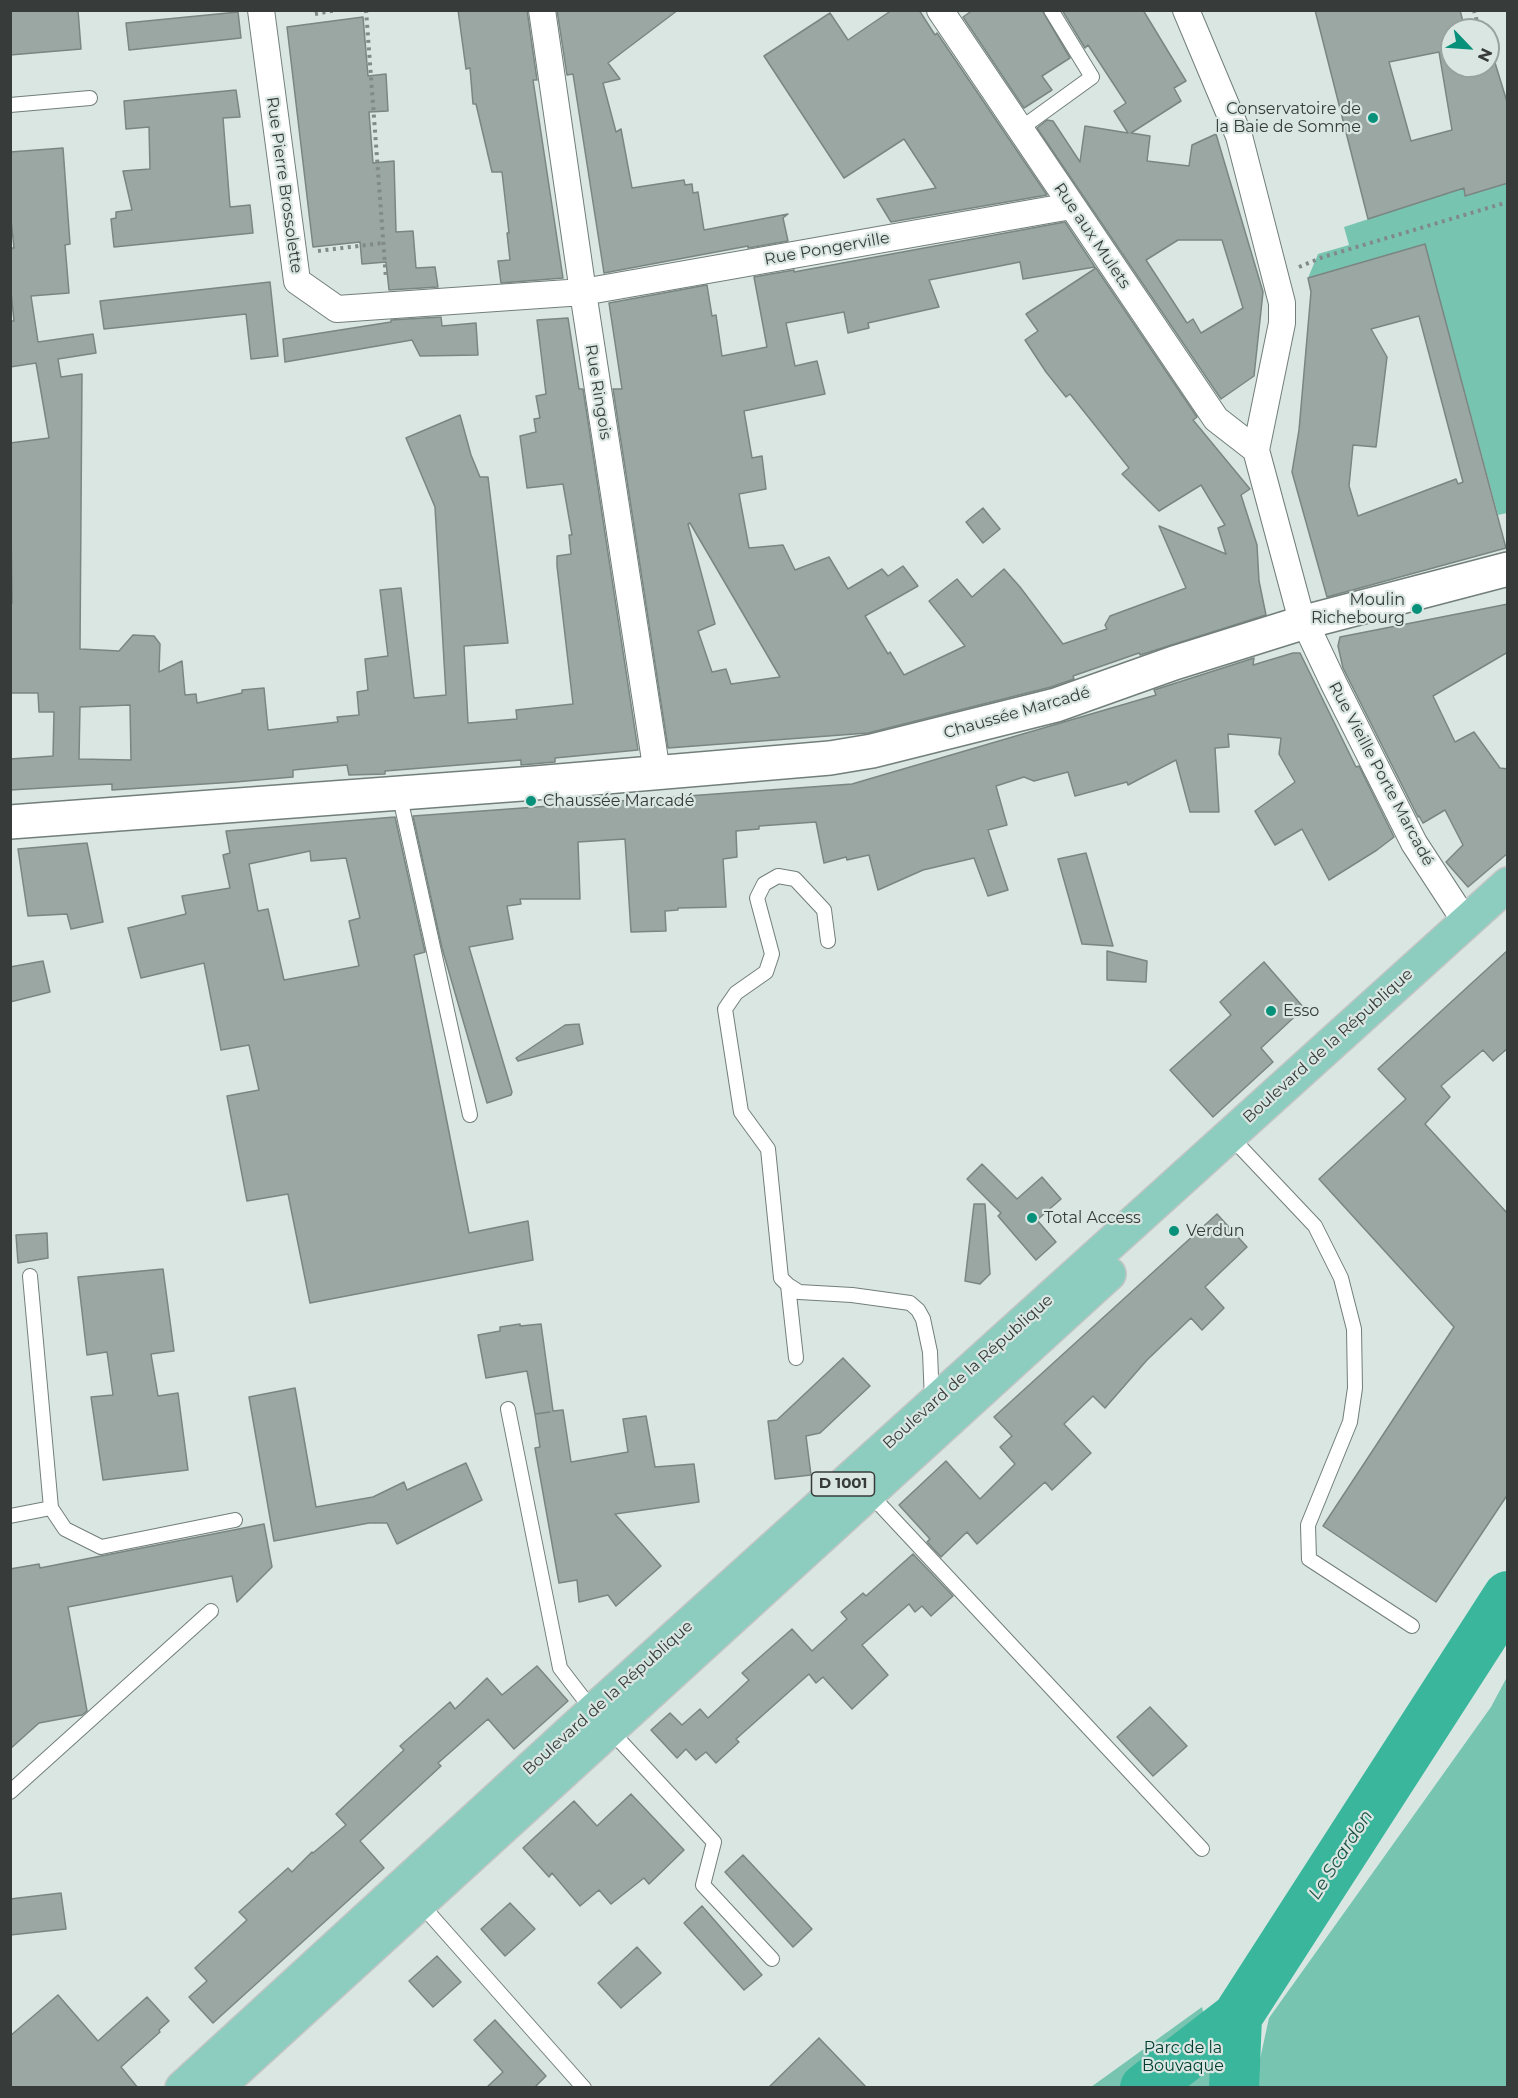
<!DOCTYPE html>
<meta charset="utf-8">
<style>
body{margin:0}
#map{position:relative;width:1518px;height:2098px;overflow:hidden;background:#d9e6e2;font-family:Montserrat,sans-serif}
canvas{display:block}
.frame{position:absolute;inset:0;border:12px solid #373c3b;pointer-events:none}
.north{position:absolute;left:1440px;top:18px;width:60px;height:60px;box-sizing:border-box;background:#d9e6e2;border:2px solid #98a29f;border-radius:50%;rotate:115deg;font-size:16px;font-weight:700;line-height:24px;text-align:center;color:#373c3b}
.north::after{content:'';display:block;margin:auto;width:21px;height:27px;background:#07907a;clip-path:polygon(50% 0,100% 100%,50% 72%,0 100%)}
</style>
<div id="map">
<canvas width="1518" height="2098"></canvas>
<div class="frame"></div>
<div class="north">N</div>
</div>
<script>
const ctx = document.querySelector('canvas').getContext('2d');
ctx.lineJoin = 'round';
function fill(path, color) {
  ctx.fillStyle = color;
  ctx.fill(path, 'evenodd');
}
function shape(rows) {
  const path = new Path2D();
  for (const r of rows) {
    path.moveTo(r[0], r[1]);
    for (let i = 2; i < r.length; i += 2) path.lineTo(r[i], r[i + 1]);
  }
  return path;
}
function strokePath(path, color, width, dash) {
  ctx.strokeStyle = color;
  ctx.lineWidth = width;
  ctx.lineCap = dash ? 'butt' : 'round';
  ctx.setLineDash(dash || []);
  ctx.stroke(path);
}
function drawText(font, color, halo, rows, align = 'center') {
  ctx.font = font + ' Montserrat,sans-serif';
  ctx.lineWidth = 4.5;
  ctx.setLineDash([]);
  ctx.textBaseline = 'middle';
  ctx.strokeStyle = halo;
  ctx.fillStyle = color;
  for (const [text, x, y, turn = 0] of rows) {
    ctx.save();
    ctx.translate(x, y);
    ctx.rotate((+turn || 0) * Math.PI / 180);
    ctx.textAlign = isNaN(turn) ? turn : align;
    if (halo) ctx.strokeText(text, 0, 0);
    ctx.fillText(text, 0, 0);
    ctx.restore();
  }
}
fill(shape([
 [1507,183,1507,513,1498,515,1425,244,1308,278,1318,254,1349,245,1344,227,1464,188,1466,196],
 [1507,1677,1507,2087,1257,2087,1255,2082,1269,2018,1491,1707],
 [1202,2007,1221,2087,1091,2087]
]), '#77c4b1');
strokePath(shape([
 [1145,2088,1237,2017,1508,1596],
 [1234,2088,1237,2017]
]), '#39b69c', 50);
const building = shape([
 [10,10,78,10,81,49,10,55,10,10],
 [458,10,527,10,537,80,533,80,563,278,501,283,498,261,510,260,507,233,509,233,502,172,492,172,476,104,473,104,470,68,466,69,458,10],
 [557,10,678,10,608,63,620,79,603,83,616,132,621,129,632,188,684,180,685,185,692,184,693,193,698,192,704,230,788,214,783,218,788,241,748,248,748,246,604,273,573,74,567,75,557,10],
 [892,10,919,10,935,35,937,33,1047,195,891,222,877,199,936,188,904,139,844,178,764,56,830,13,848,40,892,10],
 [973,10,1042,10,1070,58,1042,76,1052,90,1024,108,963,17,973,10],
 [1062,10,1143,10,1186,81,1174,88,1181,101,1131,133,1150,136,1147,161,1189,166,1192,145,1216,134,1263,292,1254,376,1221,399,1037,128,1047,120,1053,121,1080,162,1085,126,1128,133,1114,111,1126,103,1088,45,1085,48,1062,10],
 [1178,240,1222,240,1243,308,1201,333,1193,319,1187,323,1146,260,1178,240],
 [1315,10,1460,10,1465,30,1452,30,1452,66,1488,66,1488,40,1508,105,1508,183,1465,196,1464,188,1368,219,1315,10],
 [1439,52,1452,130,1411,141,1389,62,1439,52],
 [238,12,241,38,129,50,126,23,238,12],
 [363,17,368,76,386,74,388,111,369,112,373,163,394,161,396,232,413,231,416,268,435,267,438,287,389,290,386,262,362,264,360,242,313,247,287,27,363,17],
 [236,90,240,117,223,118,230,207,250,205,253,233,114,247,111,219,116,218,116,212,132,210,123,171,150,169,149,127,126,129,124,101,236,90],
 [63,148,70,244,65,245,69,293,31,296,38,342,93,334,96,353,58,359,61,377,82,374,80,649,119,651,133,635,154,636,160,644,159,672,182,661,185,695,196,694,197,703,242,693,242,690,264,688,268,730,338,722,337,717,359,715,357,692,368,690,365,659,388,656,380,590,401,588,414,698,446,695,435,507,406,438,460,415,471,455,480,477,488,477,508,643,464,646,468,723,517,719,516,710,573,704,557,566,557,556,571,554,569,535,572,535,563,484,527,488,520,436,536,432,534,419,540,418,536,396,546,394,537,320,568,318,579,389,583,389,638,750,555,758,555,762,521,765,521,760,385,771,385,774,349,775,347,765,293,770,293,777,235,782,112,790,112,784,10,790,10,759,53,756,54,712,39,712,38,693,10,693,10,603,12,603,10,443,49,438,36,363,10,367,10,321,14,321,10,282,10,248,14,248,10,210,10,152,63,148],
 [130,705,131,760,79,759,80,707,130,705],
 [1065,222,1095,267,1023,279,1020,262,929,280,939,307,868,323,869,328,848,333,844,312,786,323,795,366,817,361,825,394,744,411,752,458,762,456,766,489,739,494,749,548,783,545,795,570,829,557,848,589,882,569,888,576,903,566,918,586,865,616,888,654,890,652,904,675,965,646,929,601,957,579,972,597,1004,569,1020,587,1063,644,1107,629,1105,625,1110,616,1186,588,1159,526,1226,554,1218,528,1225,525,1201,485,1159,511,1122,474,1129,468,1070,394,1066,397,1046,372,1025,340,1038,331,1026,314,1096,268,1197,417,1193,420,1250,489,1241,495,1257,545,1259,581,1266,615,1140,655,1139,653,1073,676,1074,679,1051,687,868,733,668,748,613,389,622,389,609,303,707,285,712,316,716,315,722,356,767,347,754,277,794,270,794,272,1065,222],
 [690,523,776,670,780,677,731,684,726,669,712,672,698,631,715,624,688,524,690,523],
 [1425,244,1506,548,1327,597,1292,472,1299,430,1311,292,1308,278,1425,244],
 [1419,316,1463,482,1458,484,1456,479,1358,516,1349,486,1353,445,1376,447,1387,357,1371,329,1419,316],
 [270,282,278,356,251,359,246,314,104,329,100,301,270,282],
 [441,317,442,326,476,323,478,355,420,356,412,340,285,362,283,339,391,322,391,320,441,317],
 [983,508,1000,529,983,543,966,522,983,508],
 [1508,604,1508,652,1433,696,1455,742,1474,732,1500,768,1508,769,1508,853,1468,887,1446,862,1463,845,1445,810,1423,823,1419,816,1418,817,1343,668,1338,646,1340,637,1508,604],
 [1293,653,1300,653,1356,767,1359,766,1394,837,1377,850,1329,880,1302,829,1275,845,1255,811,1295,782,1279,754,1281,738,1228,734,1229,747,1215,748,1219,812,1190,812,1176,760,1128,785,1127,782,1075,796,1068,772,1034,781,1024,777,996,786,1007,825,988,830,1008,890,988,896,974,858,923,870,878,890,869,855,847,860,846,857,824,863,816,822,759,826,759,829,736,831,737,857,723,859,726,907,678,908,678,910,665,911,666,931,631,932,625,839,578,842,580,899,520,899,521,904,507,906,513,939,469,947,512,1092,511,1095,487,1103,442,948,413,816,852,784,1156,695,1154,690,1254,658,1253,665,1293,653],
 [395,817,425,952,414,955,469,1233,528,1221,533,1260,310,1303,288,1194,247,1201,227,1096,259,1090,249,1045,221,1050,204,963,141,978,128,928,186,914,182,896,230,888,223,855,230,853,226,831,395,817],
 [310,851,311,861,346,858,360,918,349,921,359,966,284,980,268,909,258,911,249,864,310,851],
 [87,843,103,922,71,929,67,914,28,916,18,849,87,843],
 [1086,853,1113,946,1082,944,1058,859,1086,853],
 [1508,950,1508,1048,1493,1061,1483,1050,1441,1086,1450,1097,1425,1124,1508,1214,1508,1494,1436,1602,1323,1526,1454,1327,1319,1179,1406,1099,1378,1069,1508,950],
 [1107,951,1147,961,1146,982,1107,980,1107,951],
 [43,961,50,992,10,1002,10,967,43,961],
 [1264,962,1304,1008,1261,1048,1273,1062,1213,1117,1170,1070,1231,1015,1220,1002,1264,962],
 [579,1024,583,1044,518,1061,516,1058,565,1025,579,1024],
 [982,1164,1017,1199,1042,1177,1061,1199,1037,1220,1056,1242,1036,1260,998,1216,1001,1213,967,1179,982,1164],
 [974,1204,985,1204,990,1274,980,1284,965,1281,974,1204],
 [1217,1214,1247,1247,1205,1287,1224,1308,1202,1330,1191,1318,1147,1360,1105,1408,1093,1396,1064,1424,1091,1453,1052,1490,1045,1482,977,1544,967,1532,941,1557,927,1542,930,1539,899,1505,946,1461,980,1499,1015,1464,1000,1447,1012,1436,994,1417,1217,1214],
 [47,1233,48,1258,18,1263,16,1235,47,1233],
 [163,1269,174,1351,151,1354,158,1396,178,1393,188,1470,103,1480,91,1397,113,1395,107,1352,87,1355,78,1277,163,1269],
 [520,1324,520,1326,541,1324,553,1411,563,1410,571,1462,628,1452,623,1419,646,1416,655,1467,694,1464,699,1502,615,1514,661,1566,616,1606,608,1595,579,1602,577,1580,559,1583,535,1448,540,1447,535,1414,550,1412,535,1414,527,1371,486,1378,478,1335,500,1331,500,1327,520,1324],
 [843,1358,870,1386,820,1433,806,1436,811,1475,775,1479,768,1421,777,1420,843,1358],
 [295,1388,316,1507,373,1497,404,1482,407,1490,466,1463,482,1500,397,1544,387,1523,369,1523,274,1541,249,1397,295,1388],
 [264,1524,272,1567,237,1602,232,1576,68,1607,87,1711,82,1715,39,1723,10,1749,10,1569,39,1564,40,1568,264,1524],
 [913,1554,953,1596,931,1616,922,1606,915,1612,909,1604,862,1645,888,1675,852,1709,823,1677,816,1683,809,1674,736,1739,739,1742,716,1763,706,1752,696,1760,686,1749,677,1758,651,1730,670,1713,682,1725,700,1709,708,1718,749,1680,742,1673,792,1629,812,1651,847,1619,841,1612,863,1593,866,1596,913,1554],
 [537,1666,568,1701,514,1749,488,1719,438,1763,441,1766,360,1841,384,1868,213,2023,189,1997,207,1981,195,1968,247,1920,239,1912,288,1868,292,1872,312,1852,313,1853,346,1825,336,1814,404,1750,400,1746,450,1702,455,1709,487,1678,502,1695,537,1666],
 [1150,1707,1187,1746,1153,1776,1117,1737,1150,1707],
 [631,1794,684,1850,649,1884,644,1878,611,1904,599,1890,580,1906,552,1873,549,1877,523,1848,574,1801,597,1826,631,1794],
 [743,1855,812,1929,793,1947,725,1872,743,1855],
 [61,1893,66,1929,10,1935,10,1899,61,1893],
 [510,1903,535,1929,505,1956,481,1929,510,1903],
 [702,1906,762,1975,744,1990,684,1923,702,1906],
 [637,1947,661,1973,621,2008,598,1983,637,1947],
 [437,1956,461,1982,433,2007,409,1981,437,1956],
 [58,1995,98,2041,147,1997,169,2021,159,2030,160,2032,121,2067,138,2088,10,2088,10,2036,58,1995],
 [495,2020,546,2076,534,2088,486,2088,503,2072,474,2040,495,2020],
 [819,2038,867,2088,768,2088,819,2038]
]);
fill(building, '#9ba7a3');
strokePath(building, '#7a8682', 1.5);
const lane = shape([
 [10,105,90,98],
 [1020,129,1092,77,1051,10],
 [399,793,470,1115],
 [828,941,824,910,795,879,778,876,764,884,757,898,772,954,766,972,736,993,725,1009,741,1112,768,1149,781,1278,788,1285,799,1292,852,1295,910,1303,918,1310,923,1319,930,1352,932,1401],
 [1229,1135,1315,1226,1341,1278,1354,1329,1355,1388,1350,1422,1308,1525,1309,1559,1412,1626],
 [788,1285,796,1358],
 [508,1409,560,1668,593,1711],
 [869,1493,1202,1849],
 [51,1508,65,1529,101,1547,235,1520],
 [10,1516,51,1508,30,1276],
 [610,1730,714,1842,703,1885,772,1959],
 [10,1792,211,1611],
 [419,1902,584,2088]
]);
const street = shape([
 [261,10,297,281,337,309,583,292,1071,206],
 [542,10,583,292,657,773],
 [940,10,1216,419,1256,450],
 [1186,10,1239,136,1282,303,1282,323,1256,450,1299,610,1334,684,1414,843,1465,921]
]);
const secondary = shape([
 [10,822,535,783,830,758,872,751,1056,705,1174,663,1305,622,1508,569]
]);
const primary = shape([
 [182,2088,593,1711,1508,884],
 [217,2088,1109,1274]
]);
strokePath(lane, '#727e7a', 16);
strokePath(street, '#727e7a', 28);
strokePath(secondary, '#727e7a', 36);
strokePath(primary, '#c3c4c4', 36);
strokePath(shape([
 [366,10,386,279],
 [1474,10,1479,30],
 [315,14,337,10],
 [318,251,383,243],
 [1299,267,1323,257,1508,202]
]), '#818a88', 4, [3, 4.5]);
strokePath(lane, '#fff', 14);
strokePath(street, '#fff', 26);
strokePath(secondary, '#fff', 33);
strokePath(primary, '#8dcdbf', 33);
for (const [x, y, r, color] of [
 [1373,118,6,"#07907a"],
 [1417,609,6,"#07907a"],
 [531,801,6,"#07907a"],
 [1271,1011,6,"#07907a"],
 [1032,1218,6,"#07907a"],
 [1174,1231,6,"#07907a"]
]) {
  const dot = new Path2D();
  dot.arc(x, y, r, 0, 2 * Math.PI);
  ctx.fillStyle = color;
  ctx.fill(dot);
  strokePath(dot, '#d9e6e2', 2);
}
for (const [x, y, w] of [
 [843,1484,63]
]) {
  const box = new Path2D();
  box.roundRect(x - w / 2, y - 12, w, 24, 4.5);
  ctx.fillStyle = '#d9e6e2';
  ctx.fill(box);
  strokePath(box, '#373c3b', 1.5);
}
drawText('bold 15px', '#373c3b', null, [
 ["D 1001",843,1484]
]);
drawText('16px', '#373c3b', '#d9e6e2', [
 ["Conservatoire de",1361,109,"right"],
 ["la Baie de Somme",1361,127,"right"],
 ["Moulin",1405,600,"right"],
 ["Richebourg",1405,618,"right"],
 ["Chaussée Marcadé",543,801],
 ["Esso",1283,1011],
 ["Total Access",1044,1218],
 ["Verdun",1186,1231]
], 'left');
drawText('16px', '#373c3b', '#d9e6e2', [
 ["Rue Pierre Brossolette",284,185,82],
 ["Rue aux Mulets",1092,236,56],
 ["Rue Pongerville",827,249,-10],
 ["Rue Ringois",598,392,81],
 ["Chaussée Marcadé",1017,713,-16],
 ["Rue Vieille Porte Marcadé",1381,774,62],
 ["Boulevard de la République",1328,1046,-42],
 ["Boulevard de la République",968,1372,-42],
 ["Boulevard de la République",608,1698,-42]
]);
drawText('16px', '#033c31', '#d9e6e2', [
 ["Parc de la",1183,2048],
 ["Bouvaque",1183,2066]
]);
drawText('italic 18px', '#1d5045', '#d9e6e2', [
 ["Le Scardon",1341,1855,-57]
]);
</script>
